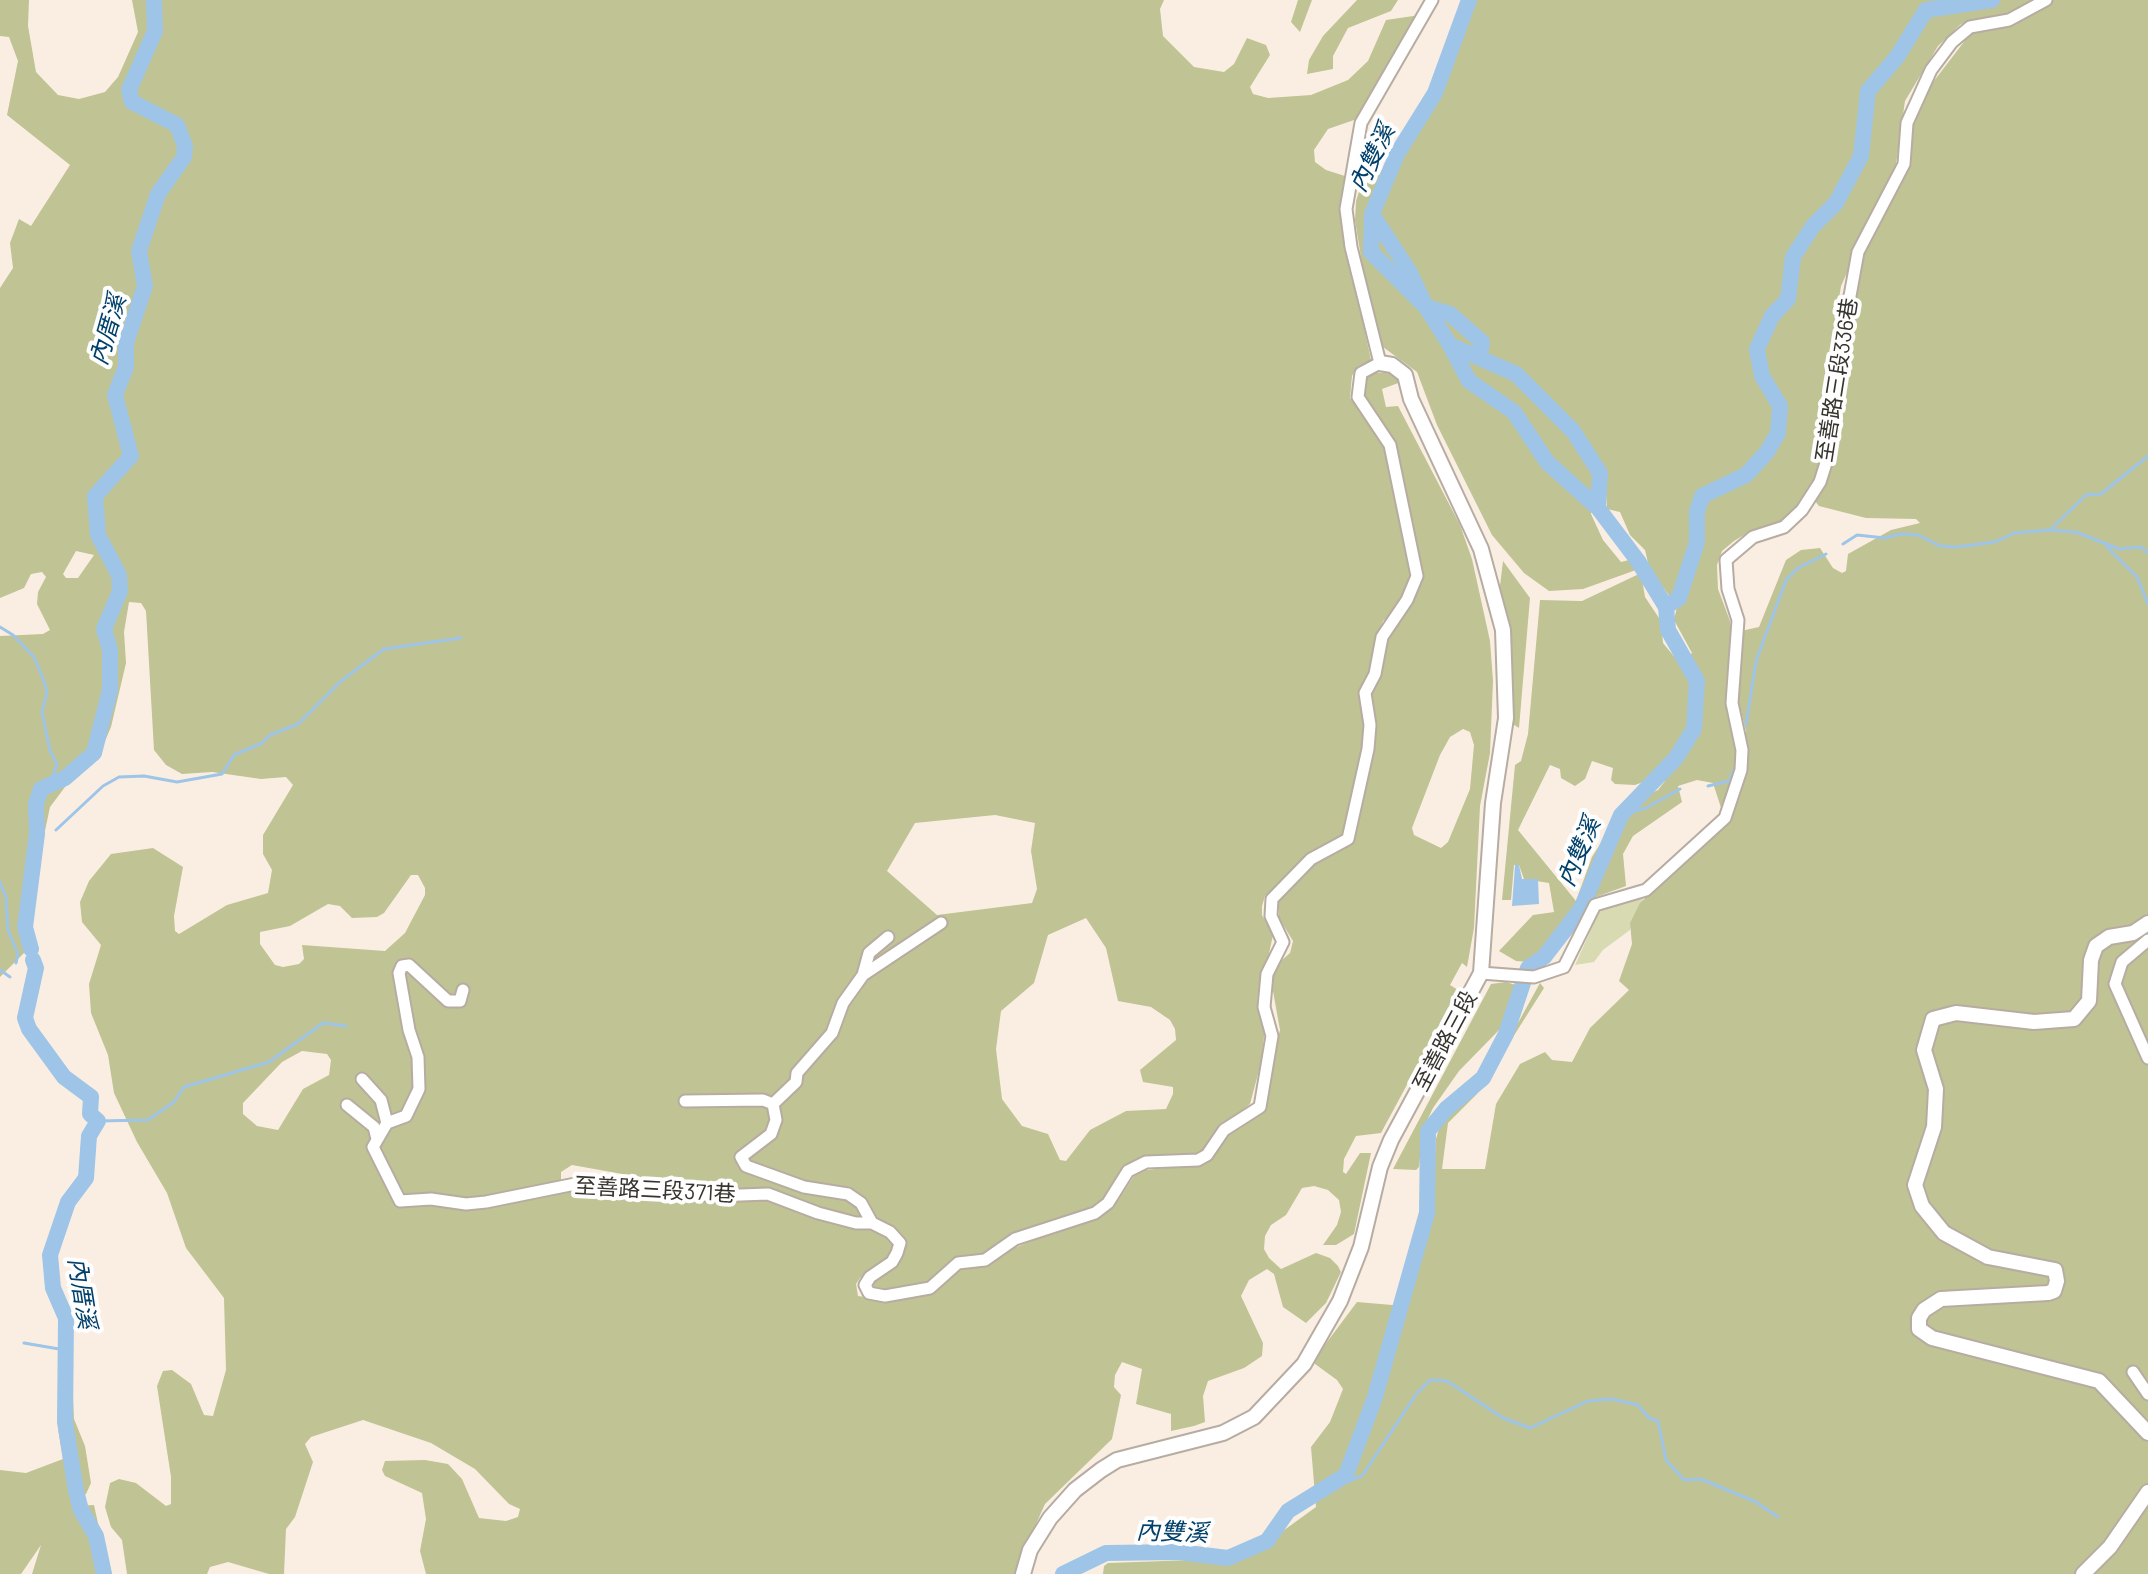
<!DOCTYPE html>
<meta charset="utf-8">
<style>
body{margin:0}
canvas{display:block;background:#faeee3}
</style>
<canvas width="2148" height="1574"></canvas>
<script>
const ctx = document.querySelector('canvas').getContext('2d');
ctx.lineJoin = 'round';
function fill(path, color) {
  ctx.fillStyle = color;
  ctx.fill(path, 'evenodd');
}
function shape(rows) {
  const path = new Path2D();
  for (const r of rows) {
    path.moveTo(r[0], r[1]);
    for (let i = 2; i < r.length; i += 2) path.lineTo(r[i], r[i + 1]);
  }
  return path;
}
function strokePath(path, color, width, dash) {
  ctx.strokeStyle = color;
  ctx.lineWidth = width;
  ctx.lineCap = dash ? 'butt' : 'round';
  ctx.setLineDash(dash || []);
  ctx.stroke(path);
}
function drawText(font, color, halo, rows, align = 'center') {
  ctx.font = font + ' Barlow,"Noto Sans TC",sans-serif';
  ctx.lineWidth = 8;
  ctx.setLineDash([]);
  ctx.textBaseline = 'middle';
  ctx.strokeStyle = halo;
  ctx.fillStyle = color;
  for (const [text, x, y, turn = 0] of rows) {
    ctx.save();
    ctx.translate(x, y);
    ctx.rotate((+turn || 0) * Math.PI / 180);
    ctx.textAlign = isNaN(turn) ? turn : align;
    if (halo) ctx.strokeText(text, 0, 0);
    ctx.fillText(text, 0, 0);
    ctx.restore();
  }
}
fill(shape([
 [1643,899,1630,930,1603,950,1594,962,1575,965,1599,912,1624,900]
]), '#d8dbb2');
fill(shape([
 [0,0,29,0,28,26,36,72,58,95,79,99,105,92,118,77,138,32,132,0,1164,0,1160,9,1163,36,1194,67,1224,72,1234,64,1247,38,1266,45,1270,55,1250,87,1253,94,1268,98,1311,95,1348,80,1368,61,1386,20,1420,15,1391,57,1357,119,1328,129,1314,150,1315,162,1326,170,1348,177,1343,209,1346,245,1371,360,1358,366,1352,376,1350,398,1387,446,1412,564,1410,582,1396,610,1383,621,1374,643,1371,671,1360,692,1365,739,1344,834,1303,860,1265,896,1262,906,1262,915,1273,935,1267,963,1260,976,1257,1003,1265,1028,1261,1063,1250,1104,1214,1134,1204,1151,1191,1156,1138,1159,1123,1168,1110,1192,1089,1209,1009,1237,983,1257,957,1261,933,1281,900,1290,881,1289,874,1287,873,1281,902,1259,904,1241,889,1227,864,1214,855,1218,761,1190,717,1191,572,1165,561,1172,561,1181,570,1188,772,1199,821,1219,878,1231,894,1242,893,1250,884,1261,860,1278,856,1284,858,1296,879,1299,910,1297,941,1287,960,1270,990,1265,1014,1248,1106,1212,1115,1205,1134,1176,1146,1170,1196,1165,1206,1160,1237,1125,1261,1114,1268,1101,1271,1066,1280,1030,1271,980,1282,960,1290,953,1293,941,1279,918,1279,900,1321,859,1344,849,1355,839,1360,801,1375,741,1368,702,1370,689,1381,672,1388,634,1412,600,1421,573,1392,439,1361,395,1366,378,1374,373,1390,372,1397,377,1401,382,1382,389,1386,407,1398,406,1460,525,1472,559,1490,641,1493,681,1490,753,1480,806,1474,928,1467,967,1462,963,1450,985,1458,990,1381,1133,1356,1136,1344,1159,1343,1172,1346,1174,1360,1153,1371,1153,1354,1234,1336,1245,1323,1245,1337,1225,1341,1212,1339,1200,1328,1190,1314,1186,1302,1188,1286,1215,1271,1225,1265,1236,1264,1249,1269,1258,1281,1269,1316,1253,1330,1258,1338,1266,1341,1272,1326,1303,1306,1323,1283,1307,1274,1274,1267,1269,1249,1280,1241,1296,1263,1343,1262,1356,1244,1368,1208,1381,1203,1396,1205,1422,1194,1426,1171,1431,1171,1414,1136,1404,1142,1369,1122,1362,1115,1375,1114,1387,1121,1395,1112,1439,1045,1504,1022,1555,1017,1574,426,1574,420,1551,426,1519,422,1493,385,1476,382,1470,385,1461,425,1460,448,1464,462,1479,479,1518,506,1521,518,1517,520,1509,509,1504,475,1469,431,1443,363,1420,311,1437,305,1444,313,1462,295,1517,286,1529,284,1574,269,1574,228,1562,210,1567,207,1574,127,1574,122,1540,111,1527,105,1507,110,1483,119,1479,136,1483,166,1506,171,1504,171,1477,157,1386,163,1371,172,1370,191,1384,204,1415,213,1416,226,1370,224,1298,186,1248,167,1193,137,1142,114,1093,108,1055,91,1013,89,984,101,945,82,922,80,902,89,881,111,854,153,848,183,867,174,916,175,931,179,934,227,905,268,893,272,870,263,854,263,835,293,785,286,777,261,779,212,772,182,774,166,765,154,750,146,611,141,603,129,602,124,632,126,663,111,727,99,755,74,775,50,807,31,897,33,944,0,977,0,636,43,634,50,630,37,604,38,592,46,577,42,572,31,574,24,588,0,598,0,288,13,268,10,243,19,219,31,226,70,165,7,115,18,61,9,37,0,36],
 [76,551,94,555,78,578,66,578,63,574],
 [1463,729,1470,732,1474,745,1470,789,1448,842,1441,848,1414,835,1412,828,1440,755,1450,737],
 [995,815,1035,823,1031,851,1037,889,1032,903,937,915,887,871,915,823],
 [411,875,418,875,425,888,425,895,405,933,385,951,302,945,304,959,299,964,283,967,275,965,260,944,260,932,290,926,328,904,340,906,352,918,377,917,384,913],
 [1086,918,1106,948,1118,1001,1151,1007,1170,1020,1175,1029,1176,1040,1140,1070,1143,1082,1173,1087,1173,1094,1166,1109,1126,1111,1090,1130,1066,1161,1060,1160,1048,1134,1022,1126,1002,1099,996,1049,1001,1011,1034,983,1048,935],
 [302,1051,327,1054,331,1060,329,1075,303,1089,278,1130,257,1126,243,1114,243,1103,282,1062],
 [1298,0,1312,0,1300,32,1291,22],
 [1357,0,1398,0,1391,11,1348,28,1333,56,1333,69,1307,74,1309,60,1323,36],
 [1470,0,2032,0,2007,14,1961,24,1938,46,1905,101,1896,164,1841,286,1822,406,1818,468,1813,482,1799,505,1786,517,1773,527,1747,533,1734,541,1722,551,1717,565,1718,589,1730,621,1737,742,1735,771,1723,814,1713,783,1697,780,1678,786,1682,802,1633,836,1623,854,1626,886,1585,901,1541,953,1528,962,1516,961,1499,951,1533,915,1554,912,1549,883,1524,879,1519,865,1514,865,1511,900,1502,900,1515,765,1521,761,1528,734,1540,600,1582,601,1641,573,1645,597,1661,621,1663,643,1681,665,1692,653,1674,620,1677,607,1649,567,1645,550,1630,535,1620,512,1607,509,1605,473,1600,474,1590,493,1591,514,1603,540,1621,562,1633,559,1636,570,1583,589,1549,591,1524,573,1492,535,1437,425,1417,372,1383,347,1364,276,1355,220,1356,201,1365,173,1378,175,1407,137],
 [1592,761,1613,768,1611,780,1615,784,1635,785,1657,777,1665,781,1658,790,1627,805,1620,813,1592,857,1576,901,1518,830,1550,765,1560,769,1561,778,1575,786,1585,779],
 [2053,0,2148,0,2148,1574,1103,1574,1104,1566,1108,1563,1223,1559,1258,1549,1316,1507,1311,1447,1330,1422,1343,1389,1337,1380,1315,1364,1315,1358,1357,1302,1404,1306,1409,1296,1431,1216,1436,1139,1446,1103,1507,1043,1540,983,1544,988,1477,1094,1448,1123,1442,1169,1485,1169,1496,1104,1520,1064,1545,1052,1552,1060,1572,1062,1590,1028,1629,990,1619,981,1632,944,1630,923,1640,903,1726,820,1745,769,1746,731,1739,703,1741,631,1759,627,1786,560,1801,550,1820,548,1833,568,1842,573,1846,571,1848,554,1891,530,1920,523,1916,519,1866,518,1819,506,1815,501,1862,253,1888,205,1917,103,1970,34,2010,24],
 [1503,561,1530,598,1519,728,1511,723,1511,666,1500,586],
 [1506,982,1519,986,1518,993,1500,1029,1459,1071,1433,1108,1423,1129,1419,1167,1416,1170,1393,1169,1491,984],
 [62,1391,73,1397,74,1419,85,1446,91,1483,86,1494,74,1499,73,1506,94,1505,109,1574,32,1574,41,1545,21,1574,0,1574,0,1470,26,1473,63,1459,58,1428]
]), '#c0c393');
fill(shape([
 [1515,865,1519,865,1522,879,1538,879,1539,904,1512,906]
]), '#9ec5e7');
strokePath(shape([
 [2051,529,2086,495,2101,494,2148,456],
 [1843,544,1857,535,1885,538,1899,534,1918,535,1940,546,1957,547,1995,542,2014,533,2050,530,2076,532,2119,549,2141,547,2148,553],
 [2107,547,2137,577,2148,604],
 [0,627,13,635,34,657,44,681,47,692,42,712,50,751,57,764,51,781],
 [1746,725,1756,661,1786,580,1798,568,1826,554],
 [1708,786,1729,781,1736,765],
 [1621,815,1646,808,1680,789],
 [56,830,103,786,119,777,144,776,177,782,222,774,234,755,262,743,270,735,298,724,341,681,384,649,461,638],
 [0,882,6,897,8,930,18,954,16,963],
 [0,970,10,977],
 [98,1121,148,1120,174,1102,184,1087,269,1062,323,1023,346,1026],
 [24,1343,65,1350],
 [1315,1494,1362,1476,1417,1393,1430,1380,1447,1381,1503,1418,1530,1428,1588,1401,1612,1399,1638,1405,1649,1418,1658,1421,1666,1460,1684,1480,1701,1479,1756,1502,1778,1517]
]), '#9ec5e7', 3);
strokePath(shape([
 [1372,214,1409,271,1426,307,1450,314,1482,342,1480,357],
 [1450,345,1469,381,1514,412,1547,462,1598,508],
 [1666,607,1679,598,1697,542,1697,512,1702,496,1746,475,1767,452,1778,433,1780,406,1762,376,1757,349,1772,316,1788,299,1793,257,1813,226,1836,203,1861,156,1868,91,1897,57,1926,10,1992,0],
 [31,949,25,927,37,834,36,804,41,789,65,778,94,753,110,690,110,650,104,629,120,591,119,575,98,535,95,496,131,456,115,395,126,367,126,343,145,286,139,251,158,194,184,157,185,146,177,125,132,102,129,90,155,31,154,0],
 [33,960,36,968,25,1018,29,1029,64,1077,91,1097,90,1114,98,1121,89,1136,86,1178,68,1202,50,1255,53,1288,66,1318,65,1422,76,1491,81,1510,96,1536,104,1574],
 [1063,1574,1106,1553,1178,1552,1228,1558,1267,1541,1288,1511,1346,1475,1375,1397,1427,1213,1428,1131,1446,1109,1483,1078,1506,1034,1528,968,1544,957,1581,909,1621,815,1676,758,1694,729,1697,681,1668,630,1666,607,1638,561,1598,508,1600,473,1573,431,1516,374,1450,345,1426,307,1371,252,1372,214,1397,154,1435,93,1469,0]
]), '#9ec5e7', 16);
const street = shape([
 [2148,940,2122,962,2115,984,2148,1058],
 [1481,973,1534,977,1564,967,1595,905,1646,890,1725,818,1741,770,1742,750,1732,703,1738,620,1728,589,1726,560,1753,537,1784,527,1802,510,1820,482,1826,463,1829,411,1858,252,1904,164,1907,123,1931,70,1952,42,1970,27,2009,20,2046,0],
 [863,975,869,953,888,937],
 [463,990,460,1001,448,1001,409,965,402,966,399,973,409,1030,418,1057,419,1089,406,1116,387,1123,373,1147,400,1201,431,1199,466,1204,486,1202,585,1182,714,1196,768,1194,818,1213,856,1223,872,1223,890,1232,900,1243,897,1253,892,1262,870,1277,865,1285,869,1293,885,1296,930,1288,958,1263,985,1260,1015,1239,1095,1213,1108,1203,1128,1171,1146,1162,1198,1160,1207,1155,1224,1130,1260,1107,1272,1036,1264,1007,1267,974,1283,942,1271,916,1272,899,1311,859,1348,839,1368,749,1370,725,1365,693,1375,674,1382,637,1407,600,1417,576,1390,445,1358,397,1361,373,1380,363,1351,247,1346,209,1361,123,1432,0],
 [362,1079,381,1100,387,1123],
 [685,1101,763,1100,773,1104],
 [347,1105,374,1127,377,1139],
 [872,1223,861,1203,848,1194,804,1187,746,1166,741,1157,771,1134,776,1120,773,1104,796,1082,797,1073,832,1033,843,1003,863,975,941,923],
 [2133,1372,2148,1394]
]);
const secondary = shape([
 [2148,923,2133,933,2109,937,2096,946,2091,960,2089,1001,2074,1019,2034,1022,1956,1013,1933,1019,1924,1050,1936,1089,1934,1127,1915,1185,1922,1206,1944,1233,1988,1257,2055,1270,2057,1281,2054,1291,2048,1293,1941,1299,1924,1310,1919,1318,1919,1329,1932,1338,2099,1381,2148,1433],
 [1023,1574,1030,1550,1050,1518,1075,1490,1101,1470,1117,1460,1223,1433,1254,1417,1304,1364,1340,1301,1361,1247,1380,1167,1391,1140,1481,973,1493,803,1506,718,1503,630,1481,549,1411,399,1405,375,1392,365,1380,363],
 [2083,1574,2110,1547,2148,1492]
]);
strokePath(street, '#b7aca1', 15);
strokePath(secondary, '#b7aca1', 18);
strokePath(street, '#fff', 11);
strokePath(secondary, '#fff', 14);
drawText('22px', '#37332e', '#fdfefd', [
 ["至善路三段336巷",1837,380,-81],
 ["至善路三段",1445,1041,-62],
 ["至善路三段371巷",655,1190,3]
]);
drawText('italic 24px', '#00406b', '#fdfefd', [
 ["內雙溪",1372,158,-64],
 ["內厝溪",108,330,-74],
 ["內雙溪",1579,852,-67],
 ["內厝溪",82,1293,81],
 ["內雙溪",1172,1532,2]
]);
</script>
